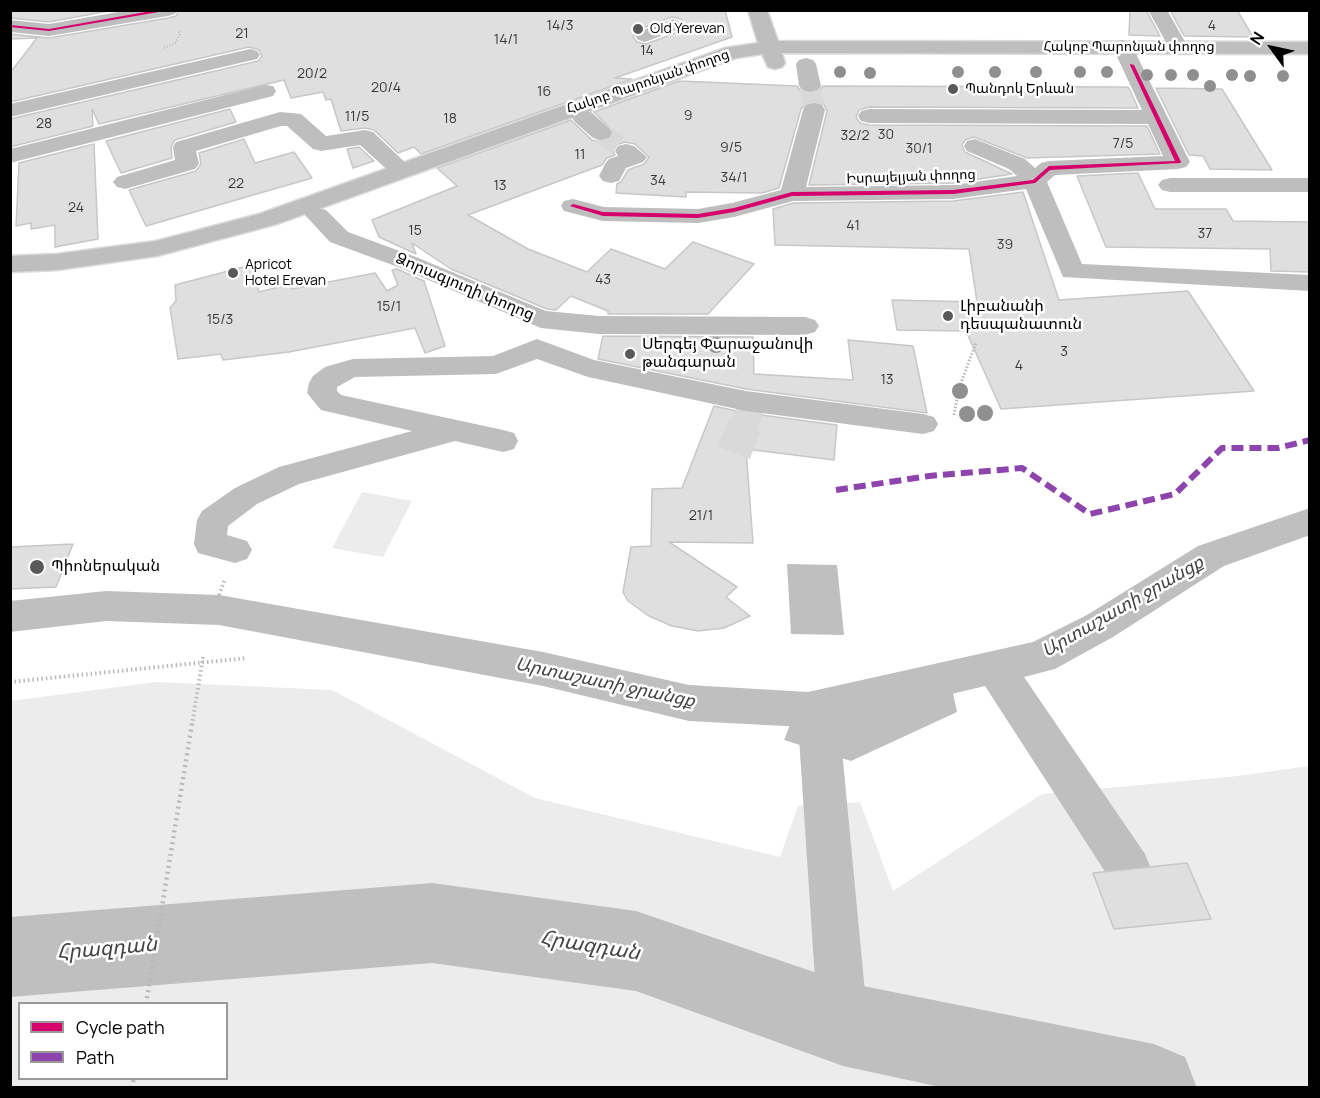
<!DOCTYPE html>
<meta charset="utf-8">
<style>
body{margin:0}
#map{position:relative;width:1320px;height:1098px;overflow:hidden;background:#fff;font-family:Manrope,sans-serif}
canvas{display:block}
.frame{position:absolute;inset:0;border:12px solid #000;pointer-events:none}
.legend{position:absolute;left:18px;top:1002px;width:210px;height:78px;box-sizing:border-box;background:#fff;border:2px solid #999;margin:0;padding:8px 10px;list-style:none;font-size:18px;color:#000}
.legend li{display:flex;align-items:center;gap:12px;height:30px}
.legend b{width:30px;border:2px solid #999}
.north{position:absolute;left:1242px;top:18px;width:60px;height:60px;-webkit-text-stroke:4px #fff;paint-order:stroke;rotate:303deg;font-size:16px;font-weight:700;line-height:24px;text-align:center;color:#000}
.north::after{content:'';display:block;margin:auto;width:21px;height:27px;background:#000;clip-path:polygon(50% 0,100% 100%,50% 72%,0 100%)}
</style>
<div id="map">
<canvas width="1320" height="1098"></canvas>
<div class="frame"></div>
<ul class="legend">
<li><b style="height:8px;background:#d6006c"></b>Cycle path</li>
<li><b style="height:8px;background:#8e44ad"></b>Path</li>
</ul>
<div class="north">N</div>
</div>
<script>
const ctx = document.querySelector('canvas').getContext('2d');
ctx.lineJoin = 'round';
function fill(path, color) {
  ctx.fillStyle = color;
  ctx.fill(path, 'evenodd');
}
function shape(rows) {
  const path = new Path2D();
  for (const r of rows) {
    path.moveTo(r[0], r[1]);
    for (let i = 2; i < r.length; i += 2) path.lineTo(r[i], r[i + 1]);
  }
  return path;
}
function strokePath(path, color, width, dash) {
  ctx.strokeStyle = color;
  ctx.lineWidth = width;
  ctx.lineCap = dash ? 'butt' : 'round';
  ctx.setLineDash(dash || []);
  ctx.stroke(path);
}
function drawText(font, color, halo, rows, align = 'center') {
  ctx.font = font + ' Manrope,"Noto Sans Armenian",sans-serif';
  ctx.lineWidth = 5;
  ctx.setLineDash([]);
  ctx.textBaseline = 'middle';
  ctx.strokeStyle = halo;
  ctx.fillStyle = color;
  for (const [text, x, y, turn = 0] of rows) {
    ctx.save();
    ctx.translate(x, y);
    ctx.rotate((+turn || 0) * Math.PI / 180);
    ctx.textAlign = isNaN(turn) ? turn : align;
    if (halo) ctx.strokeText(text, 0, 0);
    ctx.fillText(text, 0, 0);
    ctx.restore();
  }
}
fill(shape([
 [362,492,412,501,383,557,332,548],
 [157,682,332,690,535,798,780,857,798,806,860,802,893,891,1042,794,1238,776,1309,766,1309,1087,11,1087,10,701],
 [1187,863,1211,919,1114,929,1094,873],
 [20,1004,226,1004,226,1078,20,1078]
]), '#ececec');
fill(shape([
 [787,564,837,565,844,635,791,634],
 [953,693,957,712,851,761,784,740,791,722]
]), '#bfbfbf');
fill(shape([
 [1310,508,1310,535,1224,566,1113,637,1055,669,1024,677,1145,854,1151,869,1145,884,1129,891,1113,884,985,686,864,715,868,716,875,729,868,742,842,750,868,1024,860,1041,843,1049,826,1041,818,1024,799,738,804,727,689,721,543,686,219,625,106,621,10,632,10,601,106,591,219,595,543,652,689,685,808,692,1033,642,1087,615,1198,546,1310,508]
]), '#bfbfbf');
fill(shape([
 [432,883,636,911,843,982,1154,1044,1185,1057,1197,1088,945,1088,843,1066,636,991,432,963,10,997,10,917,432,883]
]), '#bfbfbf');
const building = shape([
 [10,10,114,10,49,22,10,18,10,10],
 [179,10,725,10,732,37,615,78,632,79,421,154,414,147,398,153,374,130,365,128,341,131,331,99,326,100,323,92,291,98,284,80,99,124,92,109,93,126,10,147,10,119,258,61,262,56,259,50,249,47,10,102,10,73,37,38,10,39,10,34,49,38,168,18,176,16,179,10],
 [672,17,681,19,685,24,681,31,646,44,637,42,633,37,637,30,672,17],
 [1130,10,1146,10,1160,36,1129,35,1130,10],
 [1170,10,1237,10,1253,37,1184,36,1170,10],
 [679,81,797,86,801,92,809,94,819,92,823,86,1126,87,1129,88,1138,108,869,107,859,110,856,117,860,123,869,125,1147,126,1160,154,1027,158,974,137,965,140,962,145,965,152,1012,174,953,183,809,185,827,111,823,103,813,101,805,103,801,109,779,188,762,193,686,192,686,197,616,193,617,184,621,182,628,170,644,164,649,157,635,144,625,142,616,145,613,150,615,155,607,158,602,165,468,215,528,249,587,272,611,249,665,269,693,242,754,264,708,314,608,314,608,311,571,296,556,310,547,309,451,269,412,243,416,254,379,237,372,220,457,186,437,168,571,120,592,140,600,142,610,140,614,132,594,112,679,81],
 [1156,88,1222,89,1272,170,1210,169,1203,156,1189,155,1156,88],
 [230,109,236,122,175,140,171,147,172,158,121,173,106,141,230,109],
 [244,139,255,163,294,152,312,178,146,226,129,190,196,171,201,164,199,153,244,139],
 [94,144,98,239,55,247,55,225,31,229,31,223,16,226,19,163,94,144],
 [359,147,374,161,353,168,347,149,359,147],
 [1138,173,1155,209,1226,209,1233,221,1310,222,1310,272,1271,271,1270,249,1106,247,1077,176,1138,173],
 [1023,192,1059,300,1188,291,1254,391,1001,409,966,331,897,330,892,300,977,302,969,249,775,245,773,209,793,203,953,201,1023,192],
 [251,265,259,292,291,284,292,289,375,273,387,291,398,285,392,270,397,269,424,281,445,346,425,353,415,328,289,352,223,360,221,354,178,359,170,308,176,301,175,285,251,265],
 [603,336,753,337,754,374,853,380,848,340,913,346,927,413,746,389,598,359,603,336],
 [714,406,746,413,837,425,834,460,746,449,753,543,669,542,737,587,726,597,750,616,724,628,698,631,672,626,649,616,628,601,623,592,631,547,651,546,652,489,682,488,714,406],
 [73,544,56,587,10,589,10,547,73,544],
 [1187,863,1211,919,1114,929,1093,873,1187,863]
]);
fill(building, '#dfdfdf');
strokePath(building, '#c7c7c7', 1.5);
strokePath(shape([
 [810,86,814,110],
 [601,133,626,151]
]), '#d9d9d9', 21, [21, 10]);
strokePath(shape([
 [743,428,751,407]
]), '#d9d9d9', 27, [27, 14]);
strokePath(shape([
 [734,453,744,426]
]), '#d9d9d9', 34, [34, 16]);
const major = shape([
 [748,10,767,10,778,41,1310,42,1310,54,782,53,785,63,782,67,775,69,768,67,762,54,736,58,277,224,157,256,57,270,10,272,10,256,57,254,156,241,259,214,725,48,758,43,748,10]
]);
strokePath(major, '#dbdbdb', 3);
strokePath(shape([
 [164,48,175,43,180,34,179,31]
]), '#b9b9b9', 2, [1, 2]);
strokePath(shape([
 [954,415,959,388,976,343]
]), '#b9b9b9', 3, [1.5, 2]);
strokePath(shape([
 [219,595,225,579],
 [10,682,247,658],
 [192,725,203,657]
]), '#b9b9b9', 4, [1.5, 3]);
strokePath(shape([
 [146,1004,192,724],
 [132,1088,134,1078]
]), '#b9b9b9', 4.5, [2, 4]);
fill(shape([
 [130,10,177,10,175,14,168,16,49,36,10,32,10,20,49,24,130,10],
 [1148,10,1167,10,1188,47,1185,51,1171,51,1148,10],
 [673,19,680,21,683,25,680,29,645,42,638,40,635,36,638,32,673,19],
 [1122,40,1129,42,1132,46,1190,162,1186,167,1178,169,1055,175,1047,182,1082,264,1310,275,1310,291,1063,277,1026,189,953,199,793,201,734,217,698,223,603,221,564,211,561,206,564,201,573,199,604,207,698,209,732,203,781,190,803,110,806,105,814,103,822,105,825,110,806,187,953,185,1017,176,1009,169,967,151,964,146,967,141,975,139,1025,159,1035,168,1041,163,1049,161,1163,156,1148,124,869,123,861,121,858,116,861,111,869,109,1142,110,1112,46,1115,42,1122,40],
 [250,49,257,51,260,55,257,59,10,117,10,104,250,49],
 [806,58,813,60,816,64,821,86,817,90,810,92,803,90,799,86,796,64,799,60,806,58],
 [265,85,273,86,276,91,273,96,10,163,10,149,265,85],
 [583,110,591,112,609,128,612,133,609,138,601,140,593,138,575,122,572,117,575,112,583,110],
 [280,112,301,114,326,136,365,130,373,132,413,170,409,175,401,177,393,175,360,145,321,151,313,149,287,126,281,126,196,151,199,164,195,169,125,189,117,187,113,182,117,177,175,160,173,147,176,142,280,112],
 [626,144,634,146,647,157,643,162,626,168,619,181,611,183,603,181,599,176,605,164,609,159,618,156,615,151,618,146,626,144],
 [1170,178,1310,178,1310,192,1170,192,1162,190,1158,185,1162,180,1170,178],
 [317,208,326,210,348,232,416,257,546,311,599,316,805,317,815,320,819,326,815,332,805,335,599,334,541,328,398,267,330,242,305,215,308,210,317,208],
 [537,339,594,360,746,391,923,414,934,417,938,424,934,431,923,434,746,411,588,377,537,359,496,374,355,377,337,387,337,391,341,395,503,430,514,433,518,441,514,449,503,452,455,441,299,484,257,504,228,526,227,535,247,541,252,550,247,559,235,563,198,553,194,544,197,520,202,511,235,488,279,467,412,431,321,410,307,393,309,383,313,376,325,367,353,359,493,356,537,339]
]), '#bebebe');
fill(major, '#bebebe');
strokePath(shape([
 [836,490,929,476,1022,468,1090,514,1175,494,1222,448,1278,448,1310,440]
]), '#8e44ad', 6, [12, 6]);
fill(shape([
 [157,10,170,10,49,31,10,27,10,25,49,29,157,10],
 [1130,64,1134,65,1181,162,1180,163,1050,170,1035,183,953,194,792,196,734,212,698,218,603,216,570,206,573,204,603,212,698,214,734,208,792,192,953,190,1033,180,1049,166,1175,161,1130,65,1130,64]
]), '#d6006c');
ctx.fillStyle = '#8f8f8f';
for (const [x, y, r] of [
 [840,72,6],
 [958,72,6],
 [995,72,6],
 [1036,72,6],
 [1080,72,6],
 [1107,72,6],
 [870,73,6],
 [1147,75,6],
 [1171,75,6],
 [1193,75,6],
 [1232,75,6],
 [1250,76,6],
 [1283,76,6],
 [1210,86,6],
 [716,345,8],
 [960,391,8],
 [985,413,8],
 [967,414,8]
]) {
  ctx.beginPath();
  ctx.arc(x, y, r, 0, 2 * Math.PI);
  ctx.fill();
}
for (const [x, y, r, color] of [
 [638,29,6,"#595959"],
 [953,89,6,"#595959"],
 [233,273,6,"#595959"],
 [948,316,6,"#595959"],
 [630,354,6,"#595959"],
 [37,567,8,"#595959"]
]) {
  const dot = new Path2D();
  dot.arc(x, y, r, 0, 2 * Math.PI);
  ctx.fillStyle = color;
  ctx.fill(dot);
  strokePath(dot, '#fff', 2);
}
drawText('14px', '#383838', null, [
 ["14/3",560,26],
 ["4",1212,26],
 ["21",242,34],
 ["14/1",506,40],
 ["14",647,51],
 ["20/2",312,74],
 ["20/4",386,88],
 ["16",544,92],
 ["9",688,116],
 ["11/5",357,117],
 ["18",450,119],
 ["28",44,124],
 ["30",886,135],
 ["32/2",855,136],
 ["7/5",1123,144],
 ["9/5",731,148],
 ["30/1",919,149],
 ["11",580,155],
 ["34/1",734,178],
 ["34",658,181],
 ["22",236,184],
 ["13",500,186],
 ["24",76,208],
 ["41",853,226],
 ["15",415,231],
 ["37",1205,234],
 ["39",1005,245],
 ["43",603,280],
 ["15/1",389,307],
 ["15/3",220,320],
 ["3",1064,352],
 ["4",1019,366],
 ["13",887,380],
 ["21/1",701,516]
]);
drawText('14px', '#000', '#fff', [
 ["Old Yerevan",650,29],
 ["Պանդոկ Երևան",965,89],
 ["Apricot",245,265],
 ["Hotel Erevan",245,281]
], 'left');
drawText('14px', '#000', '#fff', [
 ["Հակոբ Պարոնյան փողոց",1129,47],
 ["Հակոբ Պարոնյան փողոց",648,82,-19],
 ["Իսրայելյան փողոց",911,177,-2]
]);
drawText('16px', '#000', '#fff', [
 ["Ձորագյուղի փողոց",465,287,23]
]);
drawText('16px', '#000', '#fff', [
 ["Լիբանանի",960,307],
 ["դեսպանատուն",960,325],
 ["Սերգեյ Փարաջանովի",642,345],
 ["թանգարան",642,363],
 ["Պիոներական",51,567]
], 'left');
drawText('italic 18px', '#444', '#fff', [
 ["Արտաշատի ջրանցք",1123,607,-30],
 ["Արտաշատի ջրանցք",605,683,12]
]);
drawText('italic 21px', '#444', '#fff', [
 ["Հրազդան",590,946,9],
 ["Հրազդան",107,949,-5]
]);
</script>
